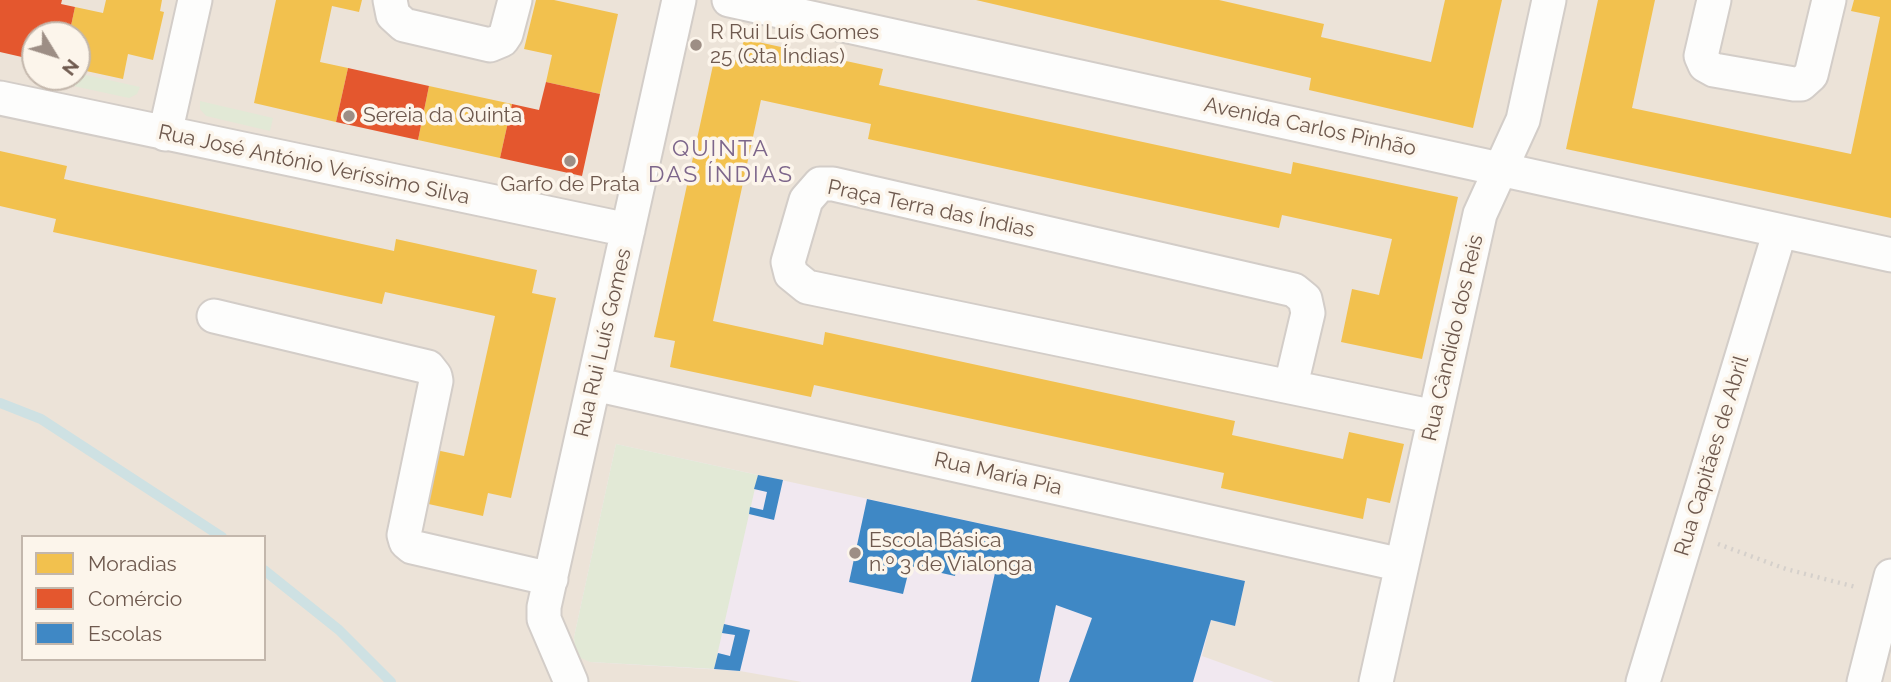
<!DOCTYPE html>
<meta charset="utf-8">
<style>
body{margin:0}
#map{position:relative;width:1891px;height:682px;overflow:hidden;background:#f4f0ea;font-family:Raleway,sans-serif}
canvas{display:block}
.legend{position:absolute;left:21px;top:535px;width:245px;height:126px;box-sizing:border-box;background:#fcf5eb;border:2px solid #c3b7ac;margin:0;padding:9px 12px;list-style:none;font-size:21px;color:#6e594e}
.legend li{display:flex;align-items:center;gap:14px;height:35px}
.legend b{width:35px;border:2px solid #c3b7ac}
.north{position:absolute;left:21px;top:21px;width:70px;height:70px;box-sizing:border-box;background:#fcf5eb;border:2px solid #c3b7ac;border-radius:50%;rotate:128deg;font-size:19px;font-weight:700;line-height:28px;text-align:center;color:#6e594e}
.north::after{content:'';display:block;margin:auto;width:24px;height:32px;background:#9d8e85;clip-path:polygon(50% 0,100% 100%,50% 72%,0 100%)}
</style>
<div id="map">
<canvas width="1891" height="682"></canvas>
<ul class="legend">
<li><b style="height:19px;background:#f2c14e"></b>Moradias</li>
<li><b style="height:19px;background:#e4572e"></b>Comércio</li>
<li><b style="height:19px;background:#3f88c5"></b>Escolas</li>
</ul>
<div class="north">N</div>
</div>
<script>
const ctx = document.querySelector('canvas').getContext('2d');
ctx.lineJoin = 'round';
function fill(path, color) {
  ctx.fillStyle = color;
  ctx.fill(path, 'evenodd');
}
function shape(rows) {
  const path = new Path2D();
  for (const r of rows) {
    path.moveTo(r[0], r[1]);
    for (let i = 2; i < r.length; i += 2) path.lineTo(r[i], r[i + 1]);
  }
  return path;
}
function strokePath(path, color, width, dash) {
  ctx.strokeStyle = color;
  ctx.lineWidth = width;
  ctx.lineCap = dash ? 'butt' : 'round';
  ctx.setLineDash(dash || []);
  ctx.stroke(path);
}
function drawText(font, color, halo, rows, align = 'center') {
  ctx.font = font + ' Raleway,sans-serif';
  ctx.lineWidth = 7;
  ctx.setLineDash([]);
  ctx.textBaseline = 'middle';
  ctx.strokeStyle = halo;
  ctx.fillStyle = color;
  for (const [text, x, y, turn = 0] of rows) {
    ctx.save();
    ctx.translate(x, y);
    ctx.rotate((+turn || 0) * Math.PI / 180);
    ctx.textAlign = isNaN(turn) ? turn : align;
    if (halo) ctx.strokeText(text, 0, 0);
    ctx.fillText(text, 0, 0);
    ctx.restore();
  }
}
fill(shape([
 [0,0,1891,0,1891,682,0,682],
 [35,35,77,35,77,77,35,77],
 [23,537,264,537,264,659,23,659]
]), '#ece3d8');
fill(shape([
 [616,444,1245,581,1235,626,1211,620,1202,656,1274,682,802,682,740,671,590,662,577,654,574,637]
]), '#f1e8f0');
fill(shape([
 [77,73,140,87,137,94,129,98,64,84,66,77,77,77],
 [200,101,273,118,270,131,206,116,200,109],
 [616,444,758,475,714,669,590,662,581,658,575,648,574,637]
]), '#e2e9d6');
fill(shape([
 [106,0,162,0,160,11,164,12,153,60,128,54,123,79,77,69,77,35,69,35,75,7,103,13],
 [276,0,362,0,359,12,332,6,320,62,348,68,336,122,254,103],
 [536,0,554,0,618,14,600,94,546,82,552,55,524,49],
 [976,0,1219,0,1324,24,1321,37,1431,62,1445,0,1502,0,1473,128,1309,90,1311,78],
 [1598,0,1655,0,1632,108,1851,154,1880,17,1851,11,1854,0,1891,0,1891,218,1566,149],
 [744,39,883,69,879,85,1291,174,1293,162,1458,197,1422,359,1341,342,1352,289,1379,295,1392,239,1282,215,1279,228,868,139,871,124,761,100,713,321,823,345,825,332,1235,421,1232,435,1343,459,1349,432,1404,444,1390,503,1367,498,1363,519,1221,488,1224,473,814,385,811,397,670,367,675,341,654,337,715,56,739,61],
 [429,86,512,104,500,158,418,140],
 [0,151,67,166,64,179,394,251,396,239,537,270,532,293,556,298,511,498,488,493,483,516,424,503,436,450,464,456,495,316,385,292,382,304,53,232,56,219,0,206]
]), '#f2c14e');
fill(shape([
 [0,0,62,0,61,4,75,7,69,35,35,35,35,60,0,52],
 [348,68,429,86,418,140,336,122],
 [546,82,600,94,582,176,500,158,512,104,539,110]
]), '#e4572e');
fill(shape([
 [758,475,783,480,774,520,749,514,750,507,763,510,767,492,754,489],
 [867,499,1245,581,1235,626,1211,620,1193,682,1069,682,1092,618,1056,605,1039,682,971,682,995,573,957,565,955,576,910,566,903,594,849,582],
 [724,624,750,630,740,671,714,669,718,653,730,656,735,635,722,633]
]), '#3f88c5');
strokePath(shape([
 [0,403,41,419,222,537],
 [264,570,339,630,391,682]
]), '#cee1e3', 10);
const minor = shape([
 [390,0,393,15,404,25,490,45,502,40,506,34,515,0],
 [729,0,1891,255],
 [1714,0,1701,56,1705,65,1714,70,1794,84,1801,84,1811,75,1829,0],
 [0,98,628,230],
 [165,134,195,0],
 [214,316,428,367,435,376,436,381,404,535,406,542,412,547,551,579],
 [594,384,1402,565],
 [1291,385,1308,313,1305,299,1294,290,833,184,820,184,806,200,788,262,791,274,807,287,1435,417],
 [571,682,544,619,544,607,679,0],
 [1376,682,1480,214,1523,120,1549,0],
 [1643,682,1780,231],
 [1864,682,1891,576]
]);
strokePath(minor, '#d3cdc8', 37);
strokePath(shape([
 [1718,544,1786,569,1856,587]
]), '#d5d0cb', 4.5, [2, 5]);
strokePath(minor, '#fdfdfc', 33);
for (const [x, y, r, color] of [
 [696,45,7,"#9d8e85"],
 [349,116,7,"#9d8e85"],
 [570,161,7,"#9d8e85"],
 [855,553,7,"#9d8e85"]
]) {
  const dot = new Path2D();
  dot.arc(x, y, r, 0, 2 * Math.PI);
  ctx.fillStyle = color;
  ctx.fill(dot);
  strokePath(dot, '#fcf5eb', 2.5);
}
drawText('21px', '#6e594e', '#fcf5eb', [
 ["R Rui Luís Gomes",710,33],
 ["25 (Qta Índias)",710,57],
 ["Sereia da Quinta",363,116],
 ["Garfo de Prata",570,185,"center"],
 ["Escola Básica",869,541],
 ["n.º 3 de Vialonga",869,565]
], 'left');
drawText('21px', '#6e594e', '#fcf5eb', [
 ["Avenida Carlos Pinhão",1310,127,12],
 ["Rua José António Veríssimo Silva",314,165,12],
 ["Praça Terra das Índias",931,209,12],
 ["Rua Cândido dos Reis",1453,338,-77],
 ["Rua Rui Luís Gomes",603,343,-77],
 ["Rua Capitães de Abril",1712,456,-73],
 ["Rua Maria Pia",998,474,13]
]);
ctx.letterSpacing = '2px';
drawText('23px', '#7d668b', '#fcf5eb', [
 ["QUINTA",721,149],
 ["DAS ÍNDIAS",721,175]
]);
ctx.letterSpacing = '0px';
</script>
